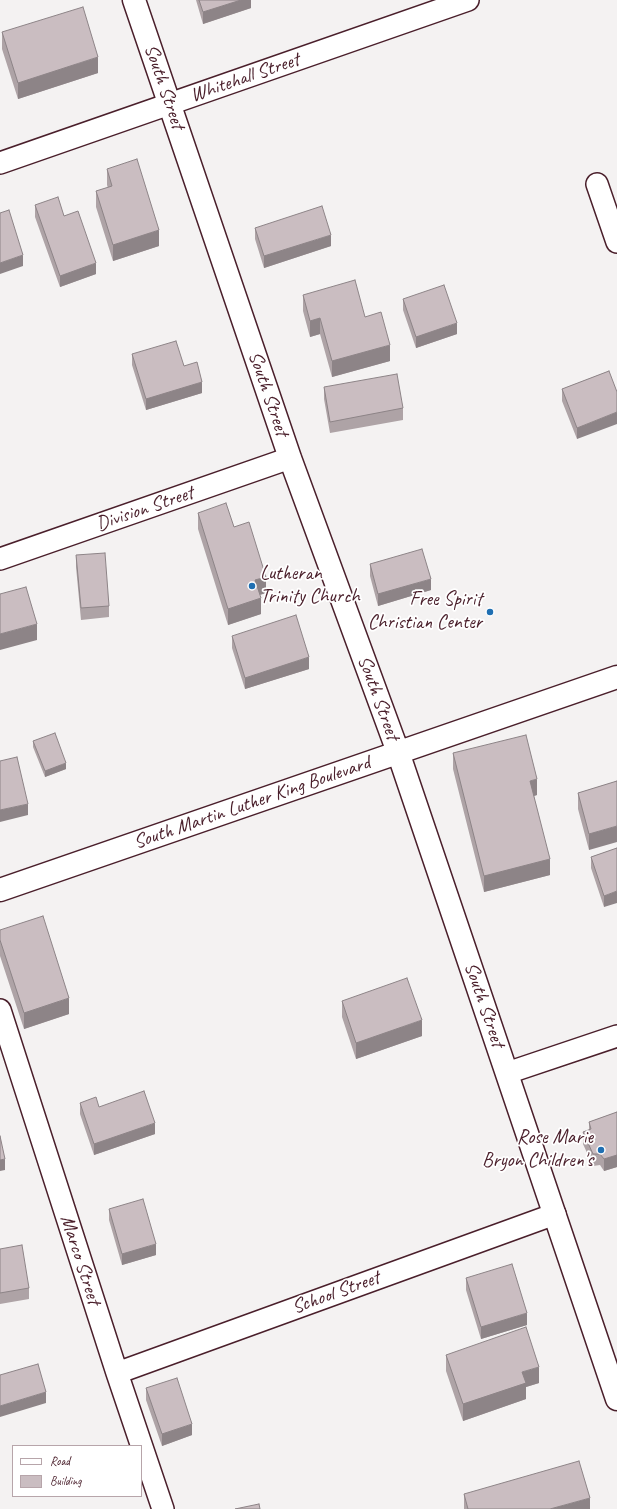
<!DOCTYPE html>
<style>
body{margin:0}
#map{position:relative;width:617px;height:1509px;overflow:hidden;background:#f4f2f2;font-family:Caveat,sans-serif}
canvas{display:block}
.legend{position:absolute;left:12px;top:1445px;width:130px;height:52px;box-sizing:border-box;background:#fff;border:1px solid #b7a5aa;margin:0;padding:5px 7px;list-style:none;font-size:12px;color:#4a1f2b}
.legend li{display:flex;align-items:center;gap:8px;height:20px}
.legend b{width:20px;border:1px solid #b7a5aa}
</style>
<div id="map">
<canvas width="617" height="1509"></canvas>
<ul class="legend">
<li><b style="height:5px;background:#fff"></b>Road</li>
<li><b style="height:11px;background:#cabdc1"></b>Building</li>
</ul>
</div>
<script>
const ctx = document.querySelector('canvas').getContext('2d');
ctx.lineJoin = 'round';
function shape(rows) {
  const path = new Path2D();
  for (const r of rows) {
    path.moveTo(r[0], r[1]);
    for (let i = 2; i < r.length; i += 2) path.lineTo(r[i], r[i + 1]);
  }
  return path;
}
function strokePath(path, color, width, dash) {
  ctx.strokeStyle = color;
  ctx.lineWidth = width;
  ctx.lineCap = dash ? 'butt' : 'round';
  ctx.setLineDash(dash || []);
  ctx.stroke(path);
}
function fill(path, color) {
  ctx.fillStyle = color;
  ctx.fill(path, 'evenodd');
}
function drawText(font, color, halo, rows, align = 'center') {
  ctx.font = font + ' Caveat,sans-serif';
  ctx.lineWidth = 3.5;
  ctx.setLineDash([]);
  ctx.textBaseline = 'middle';
  ctx.strokeStyle = halo;
  ctx.fillStyle = color;
  for (const [text, x, y, turn = 0] of rows) {
    ctx.save();
    ctx.translate(x, y);
    ctx.rotate((+turn || 0) * Math.PI / 180);
    ctx.textAlign = isNaN(turn) ? turn : align;
    if (halo) ctx.strokeText(text, 0, 0);
    ctx.fillText(text, 0, 0);
    ctx.restore();
  }
}
const street = shape([
 [0,163,468,0],
 [597,184,617,242],
 [0,559,290,458],
 [0,1010,117,1373,163,1509],
 [507,1073,617,1036],
 [117,1373,555,1214]
]);
const secondary = shape([
 [134,0,290,458,398,752,617,1399],
 [0,890,617,677]
]);
strokePath(street, '#4a1f2b', 24);
strokePath(secondary, '#4a1f2b', 25);
strokePath(street, '#fff', 21);
strokePath(secondary, '#fff', 22);
fill(shape([
 [196,0,251,0,251,8,203,24],
 [2,32,98,73,18,99,2,49],
 [107,169,159,246,113,261,96,207,96,191,108,188,107,185],
 [35,205,64,216,96,274,60,287,35,217],
 [255,228,331,246,264,268,255,239],
 [303,295,365,317,390,361,332,377,320,334,310,337,303,311],
 [403,299,457,334,416,348,403,310],
 [132,354,184,366,202,393,146,410,132,365],
 [609,371,577,439,562,401,562,389],
 [324,387,403,408,403,420,330,433,324,399],
 [198,513,234,527,266,593,260,595,261,614,228,625,198,529],
 [76,555,109,606,109,617,81,620,76,567],
 [370,564,431,590,378,606,370,576],
 [232,636,309,669,245,689,232,648],
 [33,741,66,769,45,777,33,747],
 [453,753,537,795,534,796,550,875,484,892,453,769],
 [617,781,589,850,578,809,578,793],
 [617,848,604,907,591,868,591,857],
 [0,930,69,1014,24,1029,0,956],
 [342,1001,422,1036,356,1059,342,1017],
 [80,1103,99,1107,155,1134,94,1155,80,1114],
 [617,1112,617,1167,604,1171,600,1165,593,1166,583,1144,583,1132,589,1130,589,1122],
 [109,1209,156,1255,122,1265,109,1220],
 [0,1249,29,1288,29,1299,0,1304],
 [466,1278,527,1325,481,1339,466,1290],
 [446,1355,539,1383,526,1387,526,1399,463,1421,446,1371],
 [146,1388,192,1435,162,1446,146,1400],
 [464,1494,590,1509,464,1509]
]), '#aea3a6');
fill(shape([
 [241,0,251,0,251,8,203,24,203,12],
 [98,57,98,73,18,99,18,83],
 [159,230,159,246,113,261,113,245],
 [331,235,331,246,264,268,264,256],
 [23,255,23,266,0,274,0,263],
 [96,263,96,274,60,287,60,276],
 [320,318,320,334,310,337,310,321],
 [457,323,457,334,416,348,416,337],
 [390,345,390,361,332,377,332,361],
 [202,382,202,393,146,410,146,399],
 [617,412,617,424,577,439,577,428],
 [266,577,266,593,255,596,255,580],
 [431,579,431,590,378,606,378,594],
 [261,598,261,614,228,625,228,609],
 [37,624,37,640,0,650,0,634],
 [309,657,309,669,245,689,245,678],
 [66,763,66,769,45,777,45,771],
 [537,779,537,795,530,797,530,781],
 [28,804,28,815,0,822,0,810],
 [617,826,617,842,589,850,589,834],
 [550,859,550,875,484,892,484,876],
 [617,891,617,903,604,907,604,896],
 [69,998,69,1014,24,1029,24,1013],
 [422,1020,422,1036,356,1059,356,1043],
 [155,1123,155,1134,94,1155,94,1144],
 [617,1155,617,1167,604,1171,604,1159],
 [5,1159,5,1170,0,1171,0,1160],
 [156,1244,156,1255,122,1265,122,1254],
 [527,1313,527,1325,481,1339,481,1327],
 [539,1367,539,1383,526,1387,526,1399,463,1421,463,1404,522,1372],
 [46,1392,46,1403,0,1417,0,1406],
 [192,1424,192,1435,162,1446,162,1434],
 [590,1498,590,1509,550,1509]
]), '#8d8487');
const building = shape([
 [199,0,241,0,203,12,199,0],
 [83,7,98,57,18,83,2,32,83,7],
 [137,159,159,230,113,245,96,191,112,186,107,169,137,159],
 [58,197,64,216,78,211,96,263,60,276,35,205,58,197],
 [322,206,331,235,264,256,255,228,322,206],
 [9,210,23,255,0,263,0,213,9,210],
 [355,280,365,317,381,312,390,345,332,361,320,318,310,321,303,295,355,280],
 [444,285,457,323,416,337,403,299,444,285],
 [176,341,184,366,197,362,202,382,146,399,132,354,176,341],
 [609,371,617,392,617,412,577,428,562,389,609,371],
 [397,374,403,408,330,422,324,387,397,374],
 [226,503,234,527,249,522,266,577,255,580,261,598,228,609,198,513,226,503],
 [422,549,431,579,378,594,370,564,422,549],
 [105,553,109,606,81,608,76,555,105,553],
 [26,587,37,624,0,634,0,594,26,587],
 [296,615,309,657,245,678,232,636,296,615],
 [55,733,66,763,45,771,33,741,55,733],
 [526,735,537,779,530,781,550,859,484,876,453,753,526,735],
 [17,757,28,804,0,810,0,761,17,757],
 [617,781,617,826,589,834,578,793,617,781],
 [617,848,617,891,604,896,591,857,617,848],
 [43,916,69,998,24,1013,0,940,0,930,43,916],
 [407,978,422,1020,356,1043,342,1001,407,978],
 [144,1091,155,1123,94,1144,80,1103,96,1097,99,1107,144,1091],
 [617,1112,617,1155,604,1159,600,1154,593,1154,583,1132,591,1129,589,1122,617,1112],
 [0,1136,5,1159,0,1160,0,1136],
 [143,1199,156,1244,122,1254,109,1209,143,1199],
 [22,1245,29,1288,0,1293,0,1249,22,1245],
 [512,1264,527,1313,481,1327,466,1278,512,1264],
 [526,1327,539,1367,522,1372,526,1383,463,1404,446,1355,526,1327],
 [38,1364,46,1392,0,1406,0,1375,38,1364],
 [177,1378,192,1424,162,1434,146,1388,177,1378],
 [579,1461,590,1498,550,1509,468,1509,464,1494,579,1461],
 [259,1504,260,1509,235,1509,259,1504]
]);
fill(building, '#cabdc1');
strokePath(building, '#8d8487', 1);
for (const [x, y, r, color] of [
 [252,586,4,"#1f6fb2"],
 [490,612,4,"#1f6fb2"],
 [601,1150,4,"#1f6fb2"]
]) {
  const dot = new Path2D();
  dot.arc(x, y, r, 0, 2 * Math.PI);
  ctx.fillStyle = color;
  ctx.fill(dot);
  strokePath(dot, '#fff', 1.5);
}
drawText('20px', '#4a1f2b', '#fff', [
 ["Whitehall Street",245,78,-19],
 ["South Street",164,87,71],
 ["South Street",268,394,71],
 ["Division Street",145,509,-19],
 ["South Street",378,698,70],
 ["South Martin Luther King Boulevard",252,803,-19],
 ["South Street",484,1005,71],
 ["Marco Street",80,1260,72],
 ["School Street",336,1293,-20]
]);
drawText('20px', '#4a1f2b', '#fff', [
 ["Lutheran",260,574,"left"],
 ["Trinity Church",260,597,"left"],
 ["Free Spirit",482,600],
 ["Christian Center",482,623],
 ["Rose Marie",593,1138],
 ["Bryon Children's",593,1161]
], 'right');
</script>
